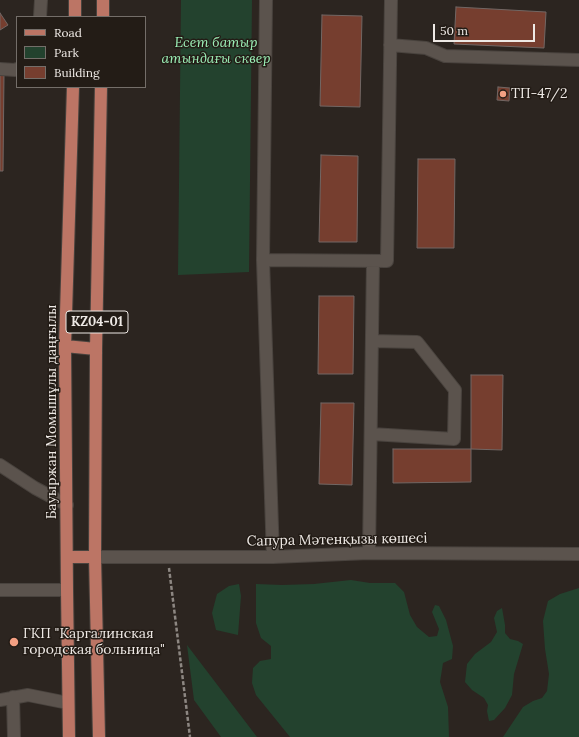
<!DOCTYPE html>
<meta charset="utf-8">
<style>
body{margin:0}
#map{position:relative;width:579px;height:737px;overflow:hidden;background:#2c2520;font-family:Lora,serif}
canvas{display:block}
.legend{position:absolute;left:16px;top:16px;width:130px;height:72px;box-sizing:border-box;background:#231c16;border:1px solid #746e69;margin:0;padding:5px 7px;list-style:none;font-size:12px;color:#eee9e5}
.legend li{display:flex;align-items:center;gap:8px;height:20px}
.legend b{width:20px;border:1px solid #746e69}
.scale{position:absolute;left:433px;top:24px;width:102px;height:18px;box-sizing:border-box;border:2px solid #eee9e5;border-top:0;padding-left:5px;font-size:12px;line-height:14px;white-space:nowrap;color:#eee9e5;-webkit-text-stroke:3px #231c16;paint-order:stroke}
</style>
<div id="map">
<canvas width="579" height="737"></canvas>
<ul class="legend">
<li><b style="height:5px;background:#bc7565"></b>Road</li>
<li><b style="height:11px;background:#23422e"></b>Park</li>
<li><b style="height:11px;background:#763e2f"></b>Building</li>
</ul>
<div class="scale">50 m</div>
</div>
<script>
const ctx = document.querySelector('canvas').getContext('2d');
ctx.lineJoin = 'round';
function fill(path, color) {
  ctx.fillStyle = color;
  ctx.fill(path, 'evenodd');
}
function shape(rows) {
  const path = new Path2D();
  for (const r of rows) {
    path.moveTo(r[0], r[1]);
    for (let i = 2; i < r.length; i += 2) path.lineTo(r[i], r[i + 1]);
  }
  return path;
}
function strokePath(path, color, width, dash) {
  ctx.strokeStyle = color;
  ctx.lineWidth = width;
  ctx.lineCap = dash ? 'butt' : 'round';
  ctx.setLineDash(dash || []);
  ctx.stroke(path);
}
function drawText(font, color, halo, rows, align = 'center') {
  ctx.font = font + ' Lora,serif';
  ctx.lineWidth = 3;
  ctx.setLineDash([]);
  ctx.textBaseline = 'middle';
  ctx.strokeStyle = halo;
  ctx.fillStyle = color;
  for (const [text, x, y, turn = 0] of rows) {
    ctx.save();
    ctx.translate(x, y);
    ctx.rotate((+turn || 0) * Math.PI / 180);
    ctx.textAlign = isNaN(turn) ? turn : align;
    if (halo) ctx.strokeText(text, 0, 0);
    ctx.fillText(text, 0, 0);
    ctx.restore();
  }
}
fill(shape([
 [181,0,252,0,249,272,178,275],
 [351,580,370,583,395,583,404,592,410,615,417,627,429,637,437,636,439,629,432,612,435,605,439,606,446,620,453,646,452,659,443,663,440,682,448,707,449,737,290,737,256,695,252,683,253,668,260,661,271,659,271,646,261,638,256,623,256,584,282,585,314,584],
 [239,584,241,596,238,635,216,630,212,613,217,594,229,586],
 [579,588,579,737,503,737,523,707,533,701,542,698,547,691,549,674,545,649,543,621,548,601,560,594],
 [502,608,505,625,505,633,510,639,518,641,523,644,514,674,512,695,505,708,494,720,489,721,487,711,488,705,484,698,472,690,465,682,467,664,475,654,491,642,497,632,494,618,497,611],
 [187,645,257,737,221,737,194,700]
]), '#23422e');
const building = shape([
 [456,7,546,12,544,48,454,44,456,7],
 [0,13,8,25,0,30,0,13],
 [322,15,362,16,360,107,320,106,322,15],
 [0,73,4,73,3,171,0,171,0,73],
 [498,87,510,88,509,101,497,100,498,87],
 [321,155,358,156,357,242,319,242,321,155],
 [418,159,455,159,454,248,417,248,418,159],
 [319,296,354,296,353,374,318,374,319,296],
 [471,375,503,375,502,450,471,449,471,375],
 [321,403,354,403,352,485,319,484,321,403],
 [393,449,471,449,471,482,393,483,393,449]
]);
fill(building, '#763e2f');
strokePath(building, '#726764', 1);
const minor = shape([
 [266,0,263,260,273,557],
 [40,17,41,0],
 [390,45,426,48,445,56,579,60],
 [0,69,15,70,17,69],
 [263,260,387,261,391,0],
 [371,434,454,439,455,390,417,342,372,341],
 [0,465,35,488,67,505],
 [369,553,373,261],
 [95,557,273,557,369,553,579,554],
 [0,590,67,590],
 [13,697,14,737],
 [0,700,28,695,68,703]
]);
const major = shape([
 [75,17,75,0],
 [103,17,103,0],
 [65,346,96,349],
 [67,557,95,557],
 [69,737,67,590,65,346,73,87],
 [99,737,95,557,96,349,101,87]
]);
strokePath(minor, '#49433e', 14);
strokePath(major, '#49433e', 14);
strokePath(shape([
 [169,568,190,737]
]), '#8d8782', 2.5, [4, 2]);
strokePath(minor, '#5b534d', 12);
strokePath(major, '#bc7565', 12);
for (const [x, y, r, color] of [
 [503,94,4,"#f39f82"],
 [14,642,5,"#f39f82"]
]) {
  const dot = new Path2D();
  dot.arc(x, y, r, 0, 2 * Math.PI);
  ctx.fillStyle = color;
  ctx.fill(dot);
  strokePath(dot, '#231c16', 1.5);
}
for (const [x, y, w] of [
 [97,322,62]
]) {
  const box = new Path2D();
  box.roundRect(x - w / 2, y - 11, w, 22, 3);
  ctx.fillStyle = '#231c16';
  ctx.fill(box);
  strokePath(box, '#eee9e5', 1);
}
drawText('bold 13px', '#eee9e5', null, [
 ["KZ04-01",97,322]
]);
drawText('italic 14px', '#9cefb7', '#231c16', [
 ["Есет батыр",216,43],
 ["атындағы сквер",216,59]
]);
drawText('14px', '#eee9e5', '#231c16', [
 ["ТП-47/2",511,94],
 ["ГКП \"Каргалинская",23,634],
 ["городская больница\"",23,650]
], 'left');
drawText('14px', '#eee9e5', '#231c16', [
 ["Бауыржан Момышұлы даңғылы",52,412,-90],
 ["Сапура Мәтенқызы көшесі",337,540,-1]
]);
</script>
